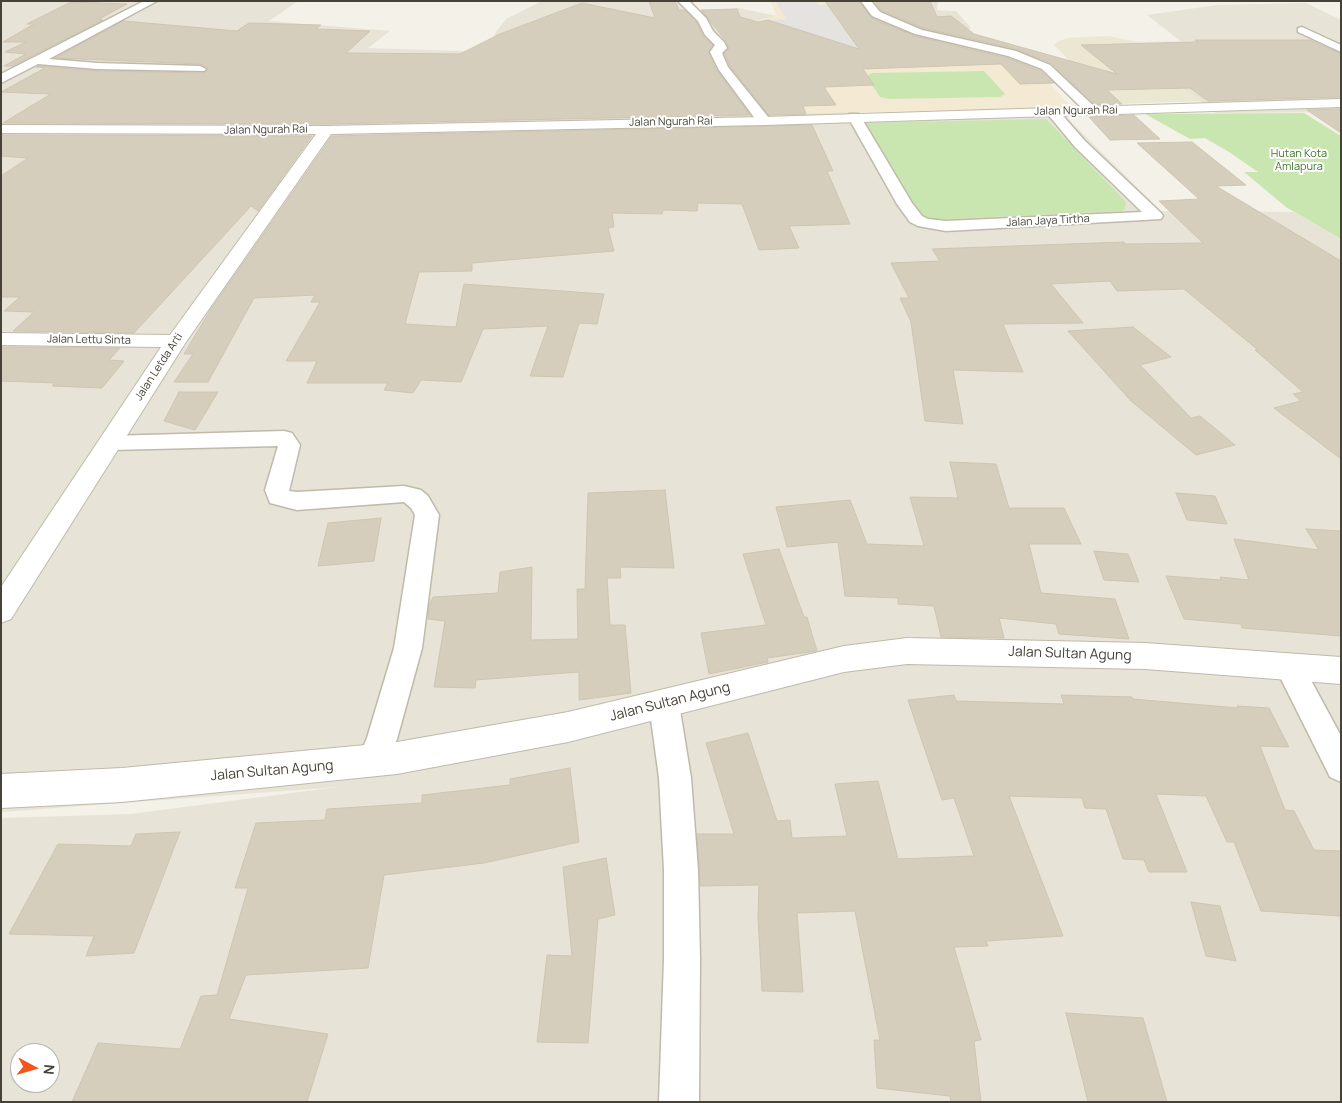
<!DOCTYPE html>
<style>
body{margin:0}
#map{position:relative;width:1342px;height:1103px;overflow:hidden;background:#f3f1e8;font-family:Manrope,sans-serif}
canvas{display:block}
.frame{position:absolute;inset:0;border:2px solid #464237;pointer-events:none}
.north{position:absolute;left:10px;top:1043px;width:50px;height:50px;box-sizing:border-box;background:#fff;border:1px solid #b5b3af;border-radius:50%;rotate:96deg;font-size:14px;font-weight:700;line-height:20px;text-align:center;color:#464237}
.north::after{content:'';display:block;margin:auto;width:18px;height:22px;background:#f4541e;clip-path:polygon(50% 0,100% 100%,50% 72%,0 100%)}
</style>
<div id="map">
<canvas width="1342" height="1103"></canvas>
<div class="frame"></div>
<div class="north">N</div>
</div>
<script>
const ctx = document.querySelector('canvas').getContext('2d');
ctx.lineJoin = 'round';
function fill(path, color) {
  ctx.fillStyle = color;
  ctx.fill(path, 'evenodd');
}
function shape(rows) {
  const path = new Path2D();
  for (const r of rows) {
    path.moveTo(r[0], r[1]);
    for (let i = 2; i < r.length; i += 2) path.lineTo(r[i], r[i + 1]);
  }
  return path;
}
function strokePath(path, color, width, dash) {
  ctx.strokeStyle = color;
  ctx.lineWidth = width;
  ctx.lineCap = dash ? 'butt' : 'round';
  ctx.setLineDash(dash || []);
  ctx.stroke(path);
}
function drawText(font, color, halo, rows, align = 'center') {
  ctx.font = font + ' Manrope,sans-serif';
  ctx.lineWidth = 4;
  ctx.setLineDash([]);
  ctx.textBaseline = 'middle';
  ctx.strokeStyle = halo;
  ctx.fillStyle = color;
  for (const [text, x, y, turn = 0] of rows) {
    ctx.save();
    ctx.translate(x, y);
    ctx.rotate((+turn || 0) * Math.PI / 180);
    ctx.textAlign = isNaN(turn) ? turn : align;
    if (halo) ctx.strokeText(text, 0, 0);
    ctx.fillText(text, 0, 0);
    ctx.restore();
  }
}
fill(shape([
 [1,1,298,1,269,21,390,31,368,48,486,52,496,32,506,19,542,1,681,1,691,12,738,8,777,16,754,21,805,47,863,121,1065,116,1161,211,1294,212,1341,239,1341,1102,1,1102,1,818,131,814,338,787,1,812],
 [20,1053,50,1053,50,1083,20,1083],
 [857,1,938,1,937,10,956,11,971,28,933,43,894,33,867,14],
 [1306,3,1341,20,1341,112,1216,113,1177,84,1192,50,1147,15,1217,5]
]), '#e7e3d6');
fill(shape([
 [770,1,857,1,867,14,889,25,890,30,944,47,965,45,998,51,1031,64,1073,108,776,114,754,21,777,16]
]), '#f4ead3');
fill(shape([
 [1108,36,1138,42,1182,41,1192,50,1178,85,1202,101,1114,104,1095,88,1068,88,1050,71,1060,70,1068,63,1068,59,1054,45,1059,41,1068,38]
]), '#ece7d2');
fill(shape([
 [984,71,1005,94,1000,97,889,99,880,97,866,76,872,73],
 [1304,113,1341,136,1341,239,1286,207,1244,172,1258,172,1229,152,1205,138,1190,139,1145,114],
 [1046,119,1126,202,1125,209,1121,211,931,220,920,218,857,123]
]), '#c9e6b1');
fill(shape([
 [776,1,815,1,818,5,832,4,872,51,850,51,812,34,792,33,768,20,786,19]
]), '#e5e3df');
const building = shape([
 [649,1,675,1,679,10,685,10,696,22,703,36,713,45,708,53,717,71,750,115,327,124,3,123,51,94,1,92,45,68,36,67,38,66,97,71,204,73,207,70,207,67,200,64,55,58,123,21,237,31,249,23,321,25,316,29,370,31,346,53,460,54,500,34,582,3,655,18,649,1],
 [825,1,859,1,871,18,915,36,1007,58,1041,71,1054,83,1020,84,1001,64,863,69,874,85,824,87,836,105,803,106,806,114,769,115,730,66,724,53,729,48,726,41,701,10,737,9,740,17,758,22,768,20,859,49,825,1],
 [874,1,930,1,937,17,951,16,974,34,1117,74,1081,45,1198,42,1195,40,1310,40,1341,54,1341,97,1208,101,1190,88,1107,90,1122,104,1095,105,1051,63,1016,49,923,28,881,10,874,1],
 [71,2,127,4,99,19,103,20,12,66,4,66,26,54,5,52,26,42,3,42,34,24,27,24,71,2],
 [1341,109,1341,133,1307,110,1341,109],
 [1134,115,1160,139,1110,140,1089,117,1134,115],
 [812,125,833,171,827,171,850,224,789,226,799,248,759,250,742,204,698,203,697,211,663,210,662,214,612,213,614,227,608,228,614,251,472,263,472,271,419,272,405,324,456,327,464,284,604,294,597,324,579,323,563,377,530,376,548,326,483,329,461,382,421,380,413,393,384,390,388,383,307,383,317,361,286,361,320,302,311,302,315,295,254,298,208,382,174,382,193,354,184,354,211,309,332,136,812,125],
 [1,135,312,136,258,211,251,206,134,333,13,331,34,312,4,311,20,297,1,297,1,176,28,158,1,156,1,135],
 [1192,142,1246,185,1216,186,1341,261,1341,459,1274,408,1301,401,1293,394,1303,392,1255,350,1258,350,1184,289,1117,291,1110,281,1051,284,1083,323,1003,324,1023,372,953,370,963,424,925,421,911,322,900,298,909,298,891,263,940,261,932,249,1124,242,1125,244,1203,243,1159,201,1199,199,1137,143,1192,142],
 [1133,327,1171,357,1140,365,1191,418,1200,416,1235,445,1196,455,1131,401,1068,331,1133,327],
 [1,347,120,348,109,360,124,361,102,388,52,386,55,383,1,381,1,347],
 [179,392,218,392,195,430,164,421,179,392],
 [950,462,996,464,1009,508,1064,508,1081,544,1029,544,1041,593,1115,599,1129,639,1059,634,1056,624,999,618,1004,638,941,637,934,606,898,604,898,598,845,596,838,542,787,547,776,507,850,500,867,544,924,546,910,497,958,498,950,462],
 [665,490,674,568,620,567,621,578,607,578,610,625,625,625,631,693,579,700,579,672,476,680,475,688,434,687,445,621,428,619,429,606,433,597,498,593,500,572,532,567,531,640,578,639,577,589,585,589,588,493,665,490],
 [1176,493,1215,496,1227,524,1187,520,1176,493],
 [381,518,374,561,318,566,328,523,381,518],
 [1306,529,1341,531,1341,636,1242,628,1241,624,1184,619,1166,576,1221,580,1220,577,1249,580,1234,539,1319,550,1306,529],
 [779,549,804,617,807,617,817,651,767,658,768,662,709,674,701,633,766,625,743,554,779,549],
 [1094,551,1128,554,1139,582,1104,580,1094,551],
 [954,695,956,701,1064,704,1061,695,1132,697,1133,699,1238,708,1237,706,1269,708,1289,747,1260,746,1285,810,1294,811,1314,850,1341,851,1341,916,1261,911,1234,842,1227,842,1206,796,1156,794,1187,872,1149,872,1144,860,1123,859,1106,809,1085,808,1082,798,1009,796,1063,936,986,941,988,946,954,947,981,1040,974,1041,981,1102,951,1102,950,1096,877,1088,874,1040,880,1040,855,911,797,913,803,992,762,991,758,917,759,885,700,886,697,834,734,834,706,743,748,733,777,821,790,820,792,838,847,836,835,784,878,781,898,859,974,856,954,798,942,800,908,700,954,695],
 [570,768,579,842,484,863,384,875,368,968,246,975,229,1019,328,1034,307,1102,72,1102,98,1043,180,1049,201,996,217,995,248,888,235,888,256,823,325,820,327,809,422,803,422,795,510,785,510,779,570,768],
 [180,832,134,953,86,956,94,936,9,934,58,844,131,846,136,834,180,832],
 [606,858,615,915,598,919,588,1043,537,1042,547,955,572,956,563,867,606,858],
 [1191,902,1220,906,1236,961,1206,956,1191,902],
 [1066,1013,1143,1018,1167,1102,1088,1102,1066,1013]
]);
fill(building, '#d5cebd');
strokePath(building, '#cfc6b1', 1);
const minor = shape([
 [144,1,157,1,49,59,97,63,200,66,206,69,204,71,97,69,38,64,1,83,1,74,144,1],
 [678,1,689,1,706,18,713,31,724,42,727,48,722,53,728,67,769,118,771,121,769,124,759,124,719,70,710,52,715,45,705,35,698,21,678,1],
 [861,1,871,1,880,12,922,30,1016,51,1050,65,1099,111,1098,114,1088,114,1042,69,1008,56,915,34,872,16,861,1],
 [1302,27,1341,45,1341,52,1298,32,1298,28,1302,27],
 [1052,108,1057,109,1085,141,1161,213,1163,216,1161,219,946,231,918,226,910,222,897,204,848,117,849,114,859,114,912,203,922,216,928,219,946,221,1142,212,1075,147,1046,112,1052,108],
 [284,431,292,433,300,445,289,491,297,492,404,486,421,490,428,496,439,515,422,648,397,739,383,771,372,776,361,771,357,761,367,738,394,648,415,515,411,508,404,502,297,510,270,503,265,490,278,446,110,450,102,448,99,443,102,438,110,436,284,431],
 [1289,655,1299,658,1341,736,1341,782,1330,777,1275,667,1279,658,1289,655],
 [664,691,674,695,679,704,691,778,698,870,700,959,699,1102,659,1102,664,959,664,870,659,778,649,704,654,695,664,691]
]);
const tertiary = shape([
 [1341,99,1341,107,764,125,331,134,186,342,11,619,1,623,1,587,161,347,1,345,1,333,170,335,316,134,1,133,1,125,327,126,764,117,1341,99],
 [907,638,1145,643,1341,657,1341,684,1145,669,907,664,844,672,568,742,397,774,122,802,1,808,1,774,122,768,397,742,568,712,844,646,907,638]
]);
strokePath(minor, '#bfbaaa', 3);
strokePath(tertiary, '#bfbaaa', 2);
fill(minor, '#fff');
fill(tertiary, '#fff');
drawText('11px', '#464237', '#fff', [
 ["Jalan Ngurah Rai",1076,111,-1],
 ["Jalan Ngurah Rai",671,122,-1],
 ["Jalan Ngurah Rai",266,130,-1],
 ["Jalan Jaya Tirtha",1048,221,-3],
 ["Jalan Lettu Sinta",89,340,1],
 ["Jalan Letda Arti",159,367,-57]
]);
drawText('11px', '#40772b', '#fff', [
 ["Hutan Kota",1299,154],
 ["Amlapura",1299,167]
]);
drawText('14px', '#464237', '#fff', [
 ["Jalan Sultan Agung",1070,654,2],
 ["Jalan Sultan Agung",670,702,-14],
 ["Jalan Sultan Agung",272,771,-5]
]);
</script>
